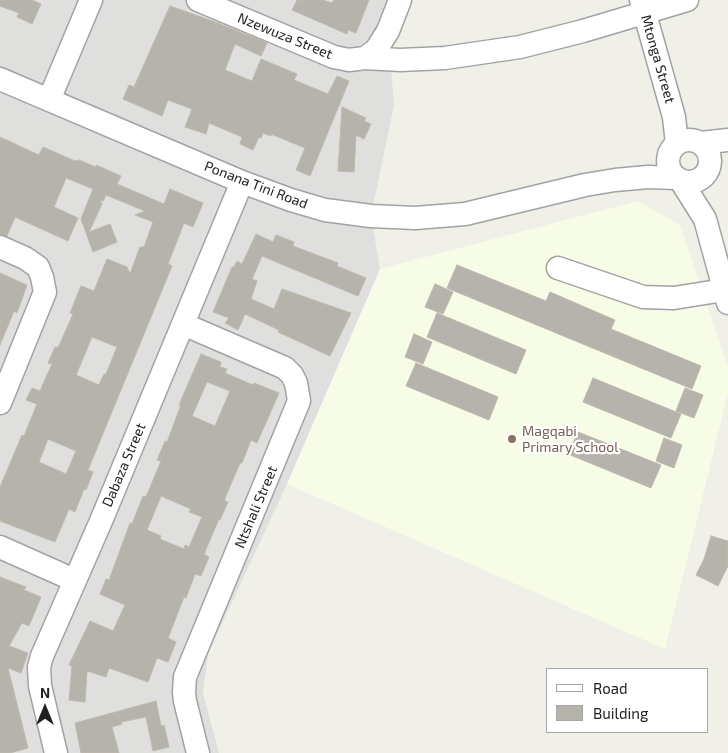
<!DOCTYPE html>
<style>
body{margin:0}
#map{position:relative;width:728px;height:753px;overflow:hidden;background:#f0f0e9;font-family:"Exo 2",sans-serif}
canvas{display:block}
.legend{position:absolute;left:546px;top:668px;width:162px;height:65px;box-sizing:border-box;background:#fff;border:1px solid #a6a6a6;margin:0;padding:6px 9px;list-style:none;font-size:15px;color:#212121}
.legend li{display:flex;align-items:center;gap:10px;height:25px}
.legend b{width:25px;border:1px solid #a6a6a6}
.north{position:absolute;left:20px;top:683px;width:50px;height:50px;-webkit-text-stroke:4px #fff;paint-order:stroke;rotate:0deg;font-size:14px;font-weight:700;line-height:20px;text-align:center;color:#212121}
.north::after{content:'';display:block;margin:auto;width:18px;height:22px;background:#212121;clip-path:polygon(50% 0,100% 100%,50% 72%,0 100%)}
</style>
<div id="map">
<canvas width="728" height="753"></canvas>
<ul class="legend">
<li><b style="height:6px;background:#fff"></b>Road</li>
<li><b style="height:14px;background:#b6b3ac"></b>Building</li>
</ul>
<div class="north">N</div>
</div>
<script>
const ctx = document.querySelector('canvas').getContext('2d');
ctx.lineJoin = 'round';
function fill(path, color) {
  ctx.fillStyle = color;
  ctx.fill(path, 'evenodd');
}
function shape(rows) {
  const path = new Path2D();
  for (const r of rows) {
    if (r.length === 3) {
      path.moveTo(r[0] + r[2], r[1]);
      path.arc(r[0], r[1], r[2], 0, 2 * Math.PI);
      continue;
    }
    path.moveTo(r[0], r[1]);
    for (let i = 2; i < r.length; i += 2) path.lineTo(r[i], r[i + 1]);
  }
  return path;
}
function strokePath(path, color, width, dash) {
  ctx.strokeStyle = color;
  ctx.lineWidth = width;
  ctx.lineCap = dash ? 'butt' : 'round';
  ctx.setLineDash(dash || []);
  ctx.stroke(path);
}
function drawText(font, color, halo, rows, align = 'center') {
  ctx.font = font + ' "Exo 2",sans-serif';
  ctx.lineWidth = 4.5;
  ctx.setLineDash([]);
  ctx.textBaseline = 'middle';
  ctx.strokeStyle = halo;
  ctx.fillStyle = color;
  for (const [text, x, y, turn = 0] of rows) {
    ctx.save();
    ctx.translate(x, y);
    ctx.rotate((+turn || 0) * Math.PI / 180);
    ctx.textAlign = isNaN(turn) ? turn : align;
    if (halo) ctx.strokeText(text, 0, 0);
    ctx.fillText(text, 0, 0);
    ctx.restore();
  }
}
fill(shape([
 [0,0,400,0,388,31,394,105,371,216,380,269,287,484,208,654,203,693,219,753,0,753]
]), '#dfdfde');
fill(shape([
 [638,201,680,225,728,367,728,393,665,649,287,484,380,269]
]), '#f7fce7');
const building = shape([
 [0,0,32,0,41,4,32,24,17,17,19,13,0,6,0,0],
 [297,0,323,0,332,3,334,0,369,0,356,33,348,30,347,34,292,10,297,0],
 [170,6,218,23,267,43,261,56,235,44,225,70,252,81,261,59,297,74,294,80,328,94,337,76,349,81,310,176,296,170,305,148,271,134,271,136,263,133,261,138,259,137,253,150,240,144,242,137,209,123,206,134,185,127,192,109,168,100,162,116,123,99,129,85,134,87,170,6],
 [342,107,366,118,364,121,371,124,364,139,356,135,354,172,338,171,342,107],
 [0,137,39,155,43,147,75,161,79,160,96,167,96,165,121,176,117,184,164,204,170,189,203,203,193,227,184,223,168,264,172,266,88,470,93,472,86,490,84,489,75,512,69,509,55,542,0,521,0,487,22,435,24,436,37,404,26,400,32,388,40,391,52,364,48,363,55,347,58,348,73,314,70,313,81,286,94,291,107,259,127,267,130,274,140,247,144,247,153,222,135,215,145,211,106,195,103,201,100,200,102,204,89,232,110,224,117,242,93,252,81,219,93,189,66,178,54,207,78,218,68,241,15,217,7,236,0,234,0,137],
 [92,337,117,347,106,374,104,374,99,385,76,375,92,337],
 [48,439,76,451,66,474,39,462,48,439],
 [256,234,273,242,276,235,294,242,293,246,338,263,337,266,366,278,358,296,262,256,252,279,257,281,251,299,274,309,282,289,351,313,330,356,278,332,279,330,245,314,238,330,225,323,229,318,213,312,232,267,234,267,237,261,242,264,256,234],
 [457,265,546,301,550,292,615,320,611,329,701,366,692,389,447,288,457,265],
 [0,273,27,285,17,313,14,311,0,345,0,273],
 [435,284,453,292,443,314,425,307,435,284],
 [437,313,526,350,516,374,427,337,437,313],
 [414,334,432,342,423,364,405,357,414,334],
 [201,354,221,362,220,367,227,369,225,373,253,385,254,383,279,393,257,443,251,440,242,463,240,463,225,498,225,501,228,502,220,520,219,519,204,554,209,557,201,576,195,574,186,598,184,597,168,638,176,642,168,662,157,658,148,682,109,668,106,677,87,671,85,702,69,700,72,666,69,665,90,621,113,631,125,605,100,594,106,579,109,580,130,523,132,524,143,496,146,497,161,461,157,460,165,441,167,442,181,405,179,405,201,354],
 [207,382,230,391,215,426,192,416,207,382],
 [161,496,191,509,189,512,202,517,189,547,185,545,184,549,160,539,161,536,147,530,161,496],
 [416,363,498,397,489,420,406,386,416,363],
 [593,378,681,414,671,438,583,402,593,378],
 [685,388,703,395,694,418,676,411,685,388],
 [578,432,661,465,651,488,568,454,578,432],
 [664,438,682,445,674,468,656,461,664,438],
 [711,536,728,541,728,566,718,586,696,575,704,559,711,536],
 [0,577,26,587,24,590,41,597,29,626,22,623,9,646,28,653,21,673,8,668,28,748,10,753,0,753,0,577],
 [156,701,161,726,164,725,169,747,153,751,146,717,121,722,122,724,112,727,119,753,81,753,75,723,156,701]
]);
fill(building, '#b6b3ac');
strokePath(building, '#c0baad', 1);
const minor = shape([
 [198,0,334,57,349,60,365,58,376,50,388,31,400,0],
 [641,0,674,117,677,144],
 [365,58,400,60,445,58,520,47,583,31,687,0],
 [0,79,242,182,291,200,325,210,371,216,415,218,465,214,585,185,615,180,648,177,675,178],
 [49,100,91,0],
 [689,161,21],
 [701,143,728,140],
 [681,181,705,219,728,303],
 [0,247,25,258,38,267,42,277,45,292,0,403],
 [558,268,643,297,674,298,724,290],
 [183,324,285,368,292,375,296,383,299,401,185,677,184,693,185,701,198,753],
 [0,547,74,580],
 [56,753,40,686,39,667,42,656,101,521,242,182]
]);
strokePath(minor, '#a2a2a2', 25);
strokePath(minor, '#fff', 22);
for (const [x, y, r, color] of [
 [512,439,5,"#8d6e63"]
]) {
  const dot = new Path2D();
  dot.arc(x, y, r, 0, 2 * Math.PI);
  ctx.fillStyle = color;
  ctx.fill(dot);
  strokePath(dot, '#fff', 2);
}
drawText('14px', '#212121', '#fff', [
 ["Nzewuza Street",285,36,22],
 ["Mtonga Street",658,59,74],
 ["Ponana Tini Road",256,185,21],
 ["Dabaza Street",124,465,-67],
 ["Ntshali Street",256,507,-67]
]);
drawText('14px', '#785e54', '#fff', [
 ["Magqabi",522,431],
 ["Primary School",522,447]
], 'left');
</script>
